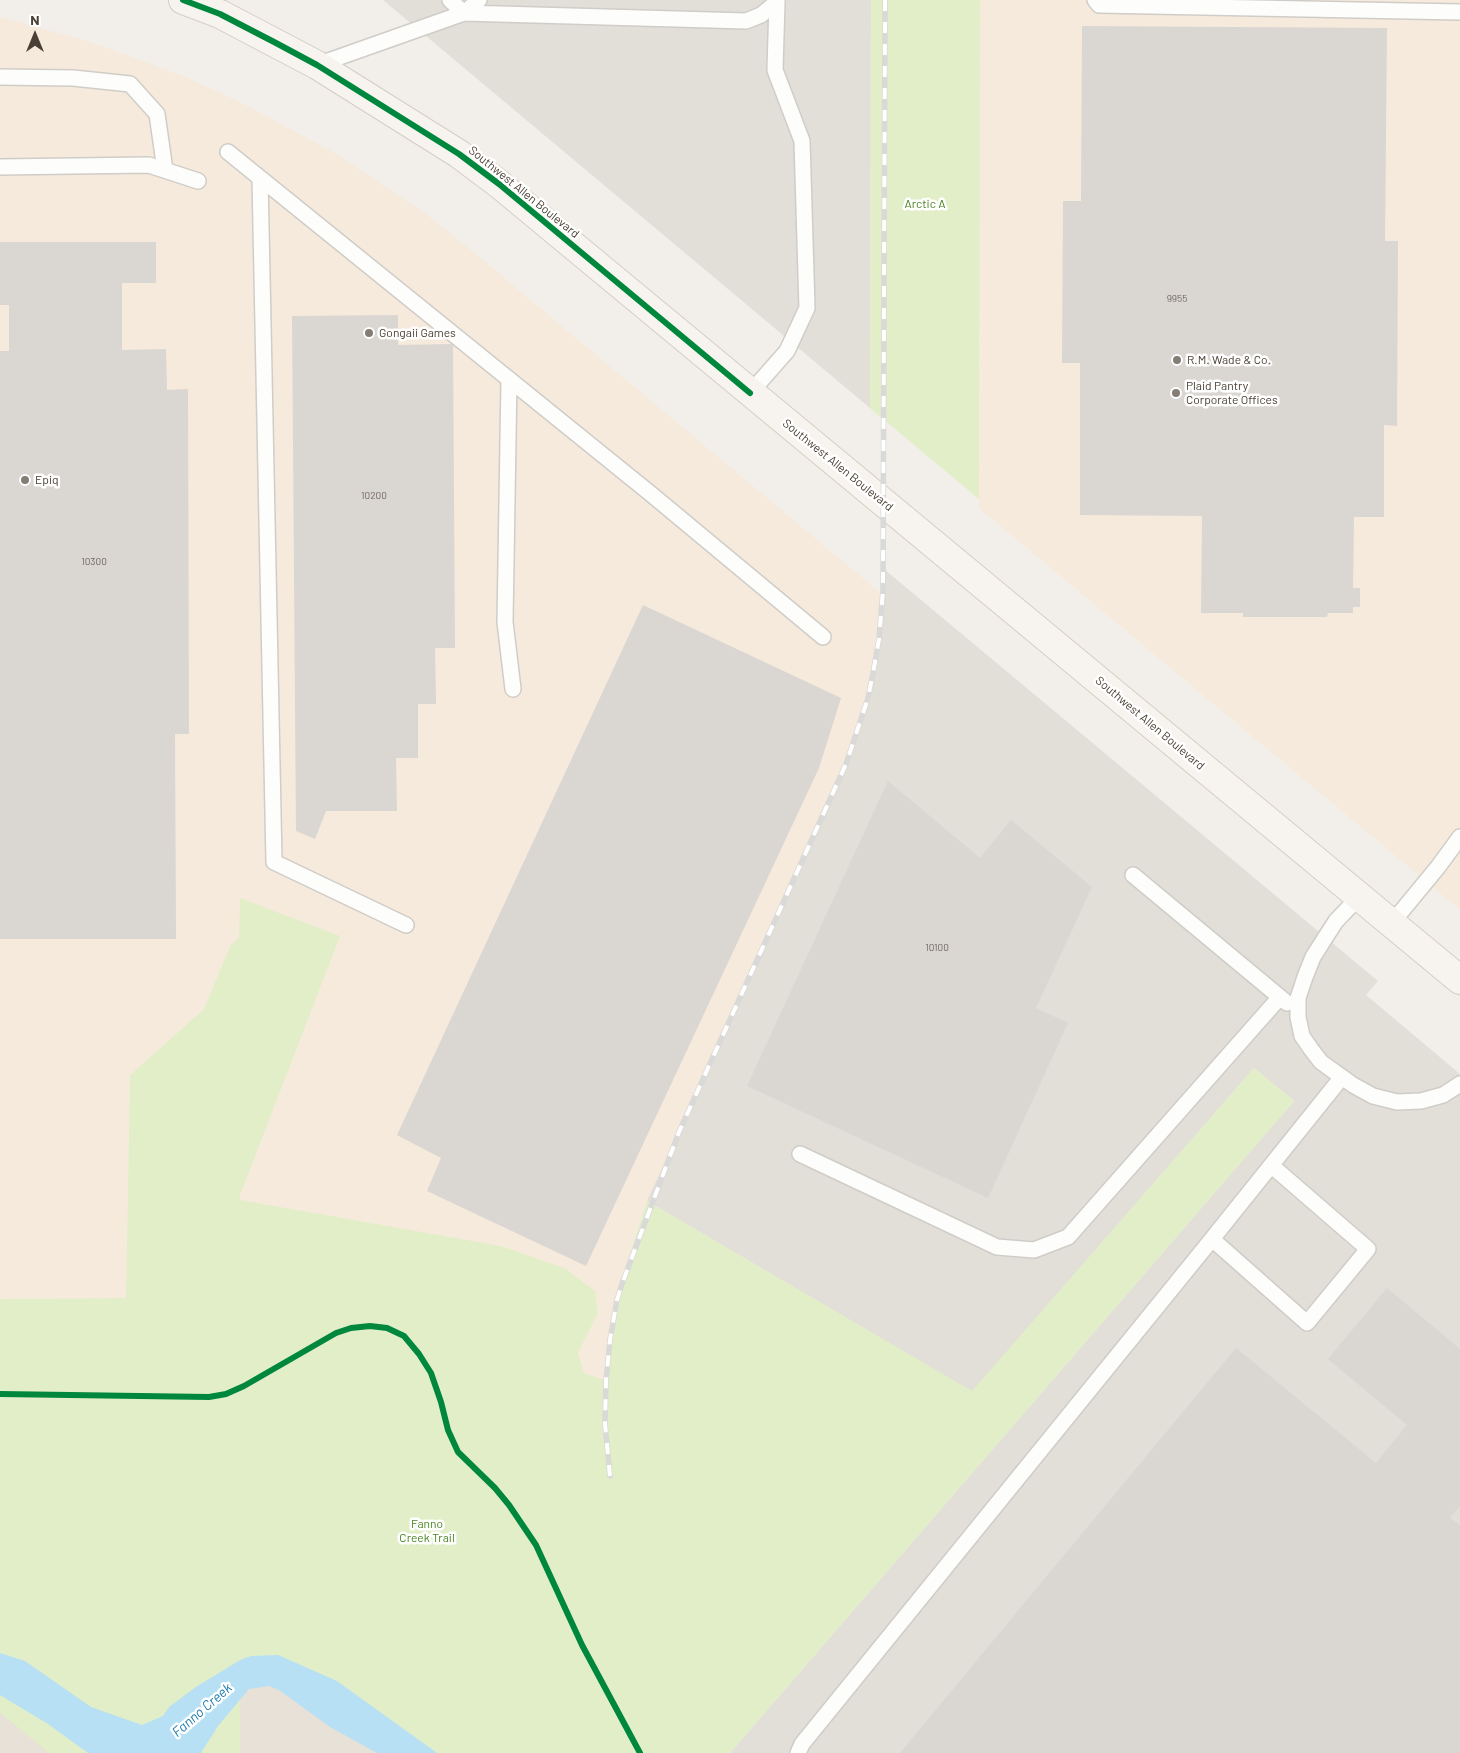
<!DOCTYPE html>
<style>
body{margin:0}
#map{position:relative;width:1460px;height:1753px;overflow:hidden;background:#f2efea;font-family:Barlow,sans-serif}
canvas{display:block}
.north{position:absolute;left:10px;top:10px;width:50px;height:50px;-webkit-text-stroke:4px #fff;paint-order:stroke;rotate:0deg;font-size:14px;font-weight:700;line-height:20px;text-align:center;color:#4a4035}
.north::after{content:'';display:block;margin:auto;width:18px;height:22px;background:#4a4035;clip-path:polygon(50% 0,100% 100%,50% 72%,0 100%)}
</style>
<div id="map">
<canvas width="1460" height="1753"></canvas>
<div class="north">N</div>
</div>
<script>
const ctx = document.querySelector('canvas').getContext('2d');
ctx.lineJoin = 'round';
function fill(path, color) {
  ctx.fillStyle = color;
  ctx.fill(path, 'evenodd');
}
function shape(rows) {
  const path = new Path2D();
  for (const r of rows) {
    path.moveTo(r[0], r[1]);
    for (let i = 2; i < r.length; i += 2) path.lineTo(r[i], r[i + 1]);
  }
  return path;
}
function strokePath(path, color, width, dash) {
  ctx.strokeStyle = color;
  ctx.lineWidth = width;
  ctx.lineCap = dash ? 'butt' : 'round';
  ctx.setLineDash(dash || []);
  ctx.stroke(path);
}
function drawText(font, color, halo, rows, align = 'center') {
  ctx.font = font + ' Barlow,sans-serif';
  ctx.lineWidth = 5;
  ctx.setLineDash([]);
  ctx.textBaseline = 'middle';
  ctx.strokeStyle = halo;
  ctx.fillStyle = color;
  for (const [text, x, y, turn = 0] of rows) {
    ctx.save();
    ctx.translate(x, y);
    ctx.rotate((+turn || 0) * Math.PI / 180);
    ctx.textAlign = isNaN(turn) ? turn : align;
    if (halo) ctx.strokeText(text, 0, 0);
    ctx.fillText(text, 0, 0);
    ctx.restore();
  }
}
fill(shape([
 [294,1675,405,1753,0,1753,0,1676,240,1682]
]), '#e7e1d7');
fill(shape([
 [980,0,1460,0,1460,910,979,508],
 [0,17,88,41,181,75,238,101,337,154,426,214,476,254,882,594,878,642,872,681,854,748,835,796,645,1206,632,1246,617,1300,610,1345,606,1382,240,1237,230,946,204,1009,130,1075,126,1298,0,1299]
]), '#f6eadc');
fill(shape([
 [383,0,871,0,870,408],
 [884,569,1378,981,1366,995,1460,1074,1460,1753,730,1753,1294,1101,1254,1068,972,1392,647,1201,841,781,854,748,872,681,878,642]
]), '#e2ded8');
fill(shape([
 [871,0,980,0,979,499,870,408],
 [240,898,340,936,240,1195,240,1200,501,1246,564,1268,595,1291,598,1313,578,1353,584,1373,606,1381,617,1300,623,1275,647,1201,972,1391,1254,1068,1294,1101,730,1753,405,1753,317,1682,240,1682,240,1753,49,1753,0,1713,0,1299,126,1298,130,1075,204,1009,230,946,239,938]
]), '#e2eec8');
fill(shape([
 [0,1653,25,1661,91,1707,142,1725,163,1716,169,1707,196,1687,240,1660,251,1656,278,1655,337,1681,437,1753,377,1753,330,1727,279,1690,269,1686,249,1689,218,1726,201,1753,88,1753,48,1724,0,1695]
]), '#b7e0f4');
fill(shape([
 [1082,26,1387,28,1385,241,1398,241,1397,426,1384,425,1384,517,1354,517,1353,588,1360,588,1360,607,1353,607,1353,613,1328,613,1327,617,1243,617,1243,613,1201,613,1202,516,1080,515,1080,363,1062,363,1063,201,1081,201],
 [0,242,156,242,156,283,122,283,122,350,166,349,167,390,188,389,189,734,175,734,176,939,0,939,0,351,9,351,9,305,0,305],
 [398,315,398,345,453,344,455,648,435,648,436,704,418,704,418,758,396,758,397,811,326,811,315,839,296,831,292,316],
 [643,605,841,698,819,768,586,1266,427,1191,441,1158,397,1135],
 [888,781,980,858,1011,820,1092,887,1036,1008,1068,1023,988,1198,747,1086],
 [1387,1288,1460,1349,1460,1506,1450,1518,1460,1525,1460,1753,900,1753,1236,1348,1376,1463,1407,1425,1328,1359]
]), '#dad6d1');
const service = shape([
 [450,0,464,13,746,21,761,15,777,2,777,0],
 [1095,0,1099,5,1460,12],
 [317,65,464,13,479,0],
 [0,77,73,78,130,84,157,114,165,170],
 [228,152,651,494,823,637],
 [0,167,149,165,198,181],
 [260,178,274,862,406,925],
 [509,379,505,622,513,689],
 [750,393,787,351,807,308,802,141,775,70,777,2],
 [1133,875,1287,1003],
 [1359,897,1336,921,1325,938,1313,957,1305,977,1298,998,1298,1017,1302,1036,1311,1049,1321,1062,1353,1085,1373,1096,1397,1102,1421,1101,1443,1095,1460,1084],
 [1391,924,1438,867,1460,837],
 [800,1154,997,1247,1034,1250,1068,1237,1280,997],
 [1272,1166,1368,1249,1307,1323,1212,1239,1342,1077],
 [798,1753,802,1744,1212,1239]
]);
const secondary = shape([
 [183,0,220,14,317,65,459,154,499,184,1460,980]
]);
strokePath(service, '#d0cdc8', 18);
strokePath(secondary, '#d4cec2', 30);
strokePath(service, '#fdfdfc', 15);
strokePath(secondary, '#f7f4ef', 28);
const rail = shape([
 [610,1476,605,1424,606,1381,610,1340,617,1300,622,1284,679,1132,846,764,868,698,873,673,879,639,883,590,885,0]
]);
strokePath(rail, '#d9d9d8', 5.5);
strokePath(rail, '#fff', 4, [11]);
strokePath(shape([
 [183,0,220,14,276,43,317,65,459,154,499,184,750,393],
 [0,1394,209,1397,226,1394,244,1386,336,1333,351,1328,370,1326,387,1328,404,1336,419,1354,431,1373,441,1402,448,1430,458,1452,495,1488,509,1505,536,1545,582,1645,640,1753]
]), '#00873e', 6);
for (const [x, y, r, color] of [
 [369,333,5,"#857d74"],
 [1177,360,5,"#857d74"],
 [1176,393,5,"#857d74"],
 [25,480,5,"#857d74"]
]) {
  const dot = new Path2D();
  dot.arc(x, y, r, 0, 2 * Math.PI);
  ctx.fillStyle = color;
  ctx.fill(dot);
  strokePath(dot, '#fff', 2);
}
drawText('10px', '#70675e', null, [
 ["9955",1177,299],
 ["10200",374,496],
 ["10300",94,562],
 ["10100",937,948]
]);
drawText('12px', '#4a4035', '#fff', [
 ["Southwest Allen Boulevard",524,192,39],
 ["Southwest Allen Boulevard",838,465,39],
 ["Southwest Allen Boulevard",1150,723,40]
]);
drawText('12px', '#4c8321', '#fff', [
 ["Arctic A",925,204],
 ["Fanno",427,1524],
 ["Creek Trail",427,1538]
]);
drawText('12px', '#4a4035', '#fff', [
 ["Gongaii Games",379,333],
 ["R.M. Wade & Co.",1187,360],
 ["Plaid Pantry",1186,386],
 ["Corporate Offices",1186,400],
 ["Epiq",35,480]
], 'left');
drawText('italic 14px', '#207cb0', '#fff', [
 ["Fanno Creek",202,1710,-41]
]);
</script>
